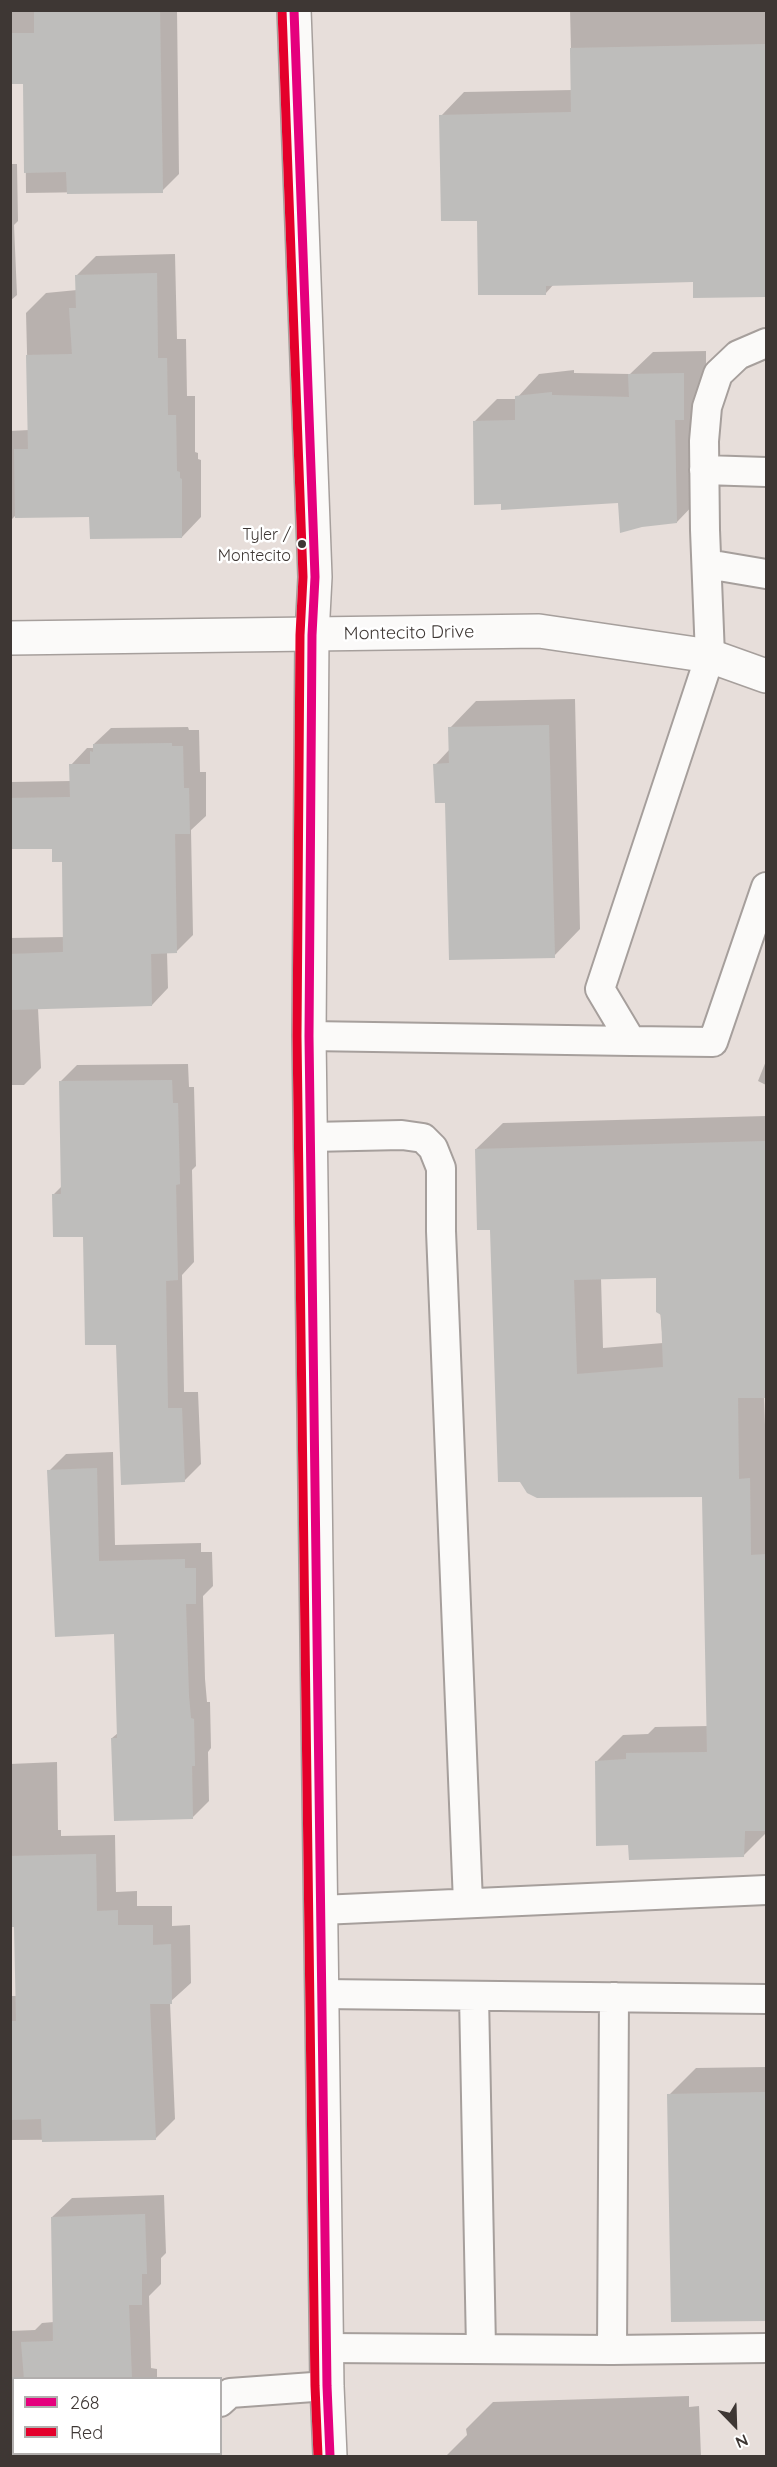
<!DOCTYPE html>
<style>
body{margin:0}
#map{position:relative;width:777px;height:2467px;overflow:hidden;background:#e7deda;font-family:Quicksand,sans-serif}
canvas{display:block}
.frame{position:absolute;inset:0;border:12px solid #3e3734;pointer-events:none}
.legend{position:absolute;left:12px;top:2377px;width:210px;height:78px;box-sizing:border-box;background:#fff;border:2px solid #b2afae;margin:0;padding:8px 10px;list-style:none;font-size:18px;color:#3e3734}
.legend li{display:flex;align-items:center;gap:12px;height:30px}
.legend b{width:30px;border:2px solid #b2afae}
.north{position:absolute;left:705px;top:2395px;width:60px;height:60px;-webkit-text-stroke:4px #fff;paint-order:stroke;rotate:157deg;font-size:16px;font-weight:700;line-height:24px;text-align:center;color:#3e3734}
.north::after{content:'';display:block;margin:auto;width:21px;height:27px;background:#3e3734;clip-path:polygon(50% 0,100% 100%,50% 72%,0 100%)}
</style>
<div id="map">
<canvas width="777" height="2467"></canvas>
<div class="frame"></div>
<ul class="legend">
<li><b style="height:8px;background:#e5007d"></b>268</li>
<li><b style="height:8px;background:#e4002b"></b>Red</li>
</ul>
<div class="north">N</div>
</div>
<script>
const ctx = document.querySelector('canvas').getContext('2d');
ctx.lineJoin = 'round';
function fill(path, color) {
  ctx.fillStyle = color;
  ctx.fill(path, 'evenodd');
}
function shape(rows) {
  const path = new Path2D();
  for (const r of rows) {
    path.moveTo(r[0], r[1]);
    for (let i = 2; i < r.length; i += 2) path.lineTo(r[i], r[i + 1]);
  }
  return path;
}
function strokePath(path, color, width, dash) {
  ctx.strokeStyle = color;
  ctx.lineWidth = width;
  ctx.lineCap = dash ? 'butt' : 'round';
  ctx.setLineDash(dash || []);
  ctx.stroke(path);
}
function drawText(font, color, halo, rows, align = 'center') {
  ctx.font = font + ' Quicksand,sans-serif';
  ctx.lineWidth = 5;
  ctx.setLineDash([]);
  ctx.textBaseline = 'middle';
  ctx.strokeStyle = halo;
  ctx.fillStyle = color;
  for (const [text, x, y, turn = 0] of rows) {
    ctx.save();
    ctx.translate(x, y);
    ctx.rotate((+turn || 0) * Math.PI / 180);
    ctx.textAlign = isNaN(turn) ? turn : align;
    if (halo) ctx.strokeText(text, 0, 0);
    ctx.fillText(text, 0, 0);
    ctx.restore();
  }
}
fill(shape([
 [10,10,177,10,179,174,162,191,26,193,25,83,10,83],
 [570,10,766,10,766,295,695,297,694,280,554,284,546,293,478,219,441,116,464,92,572,90],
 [10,164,17,164,18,221,14,225,17,295,10,301],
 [175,254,177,339,186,339,187,396,195,396,195,452,198,453,198,459,201,460,201,517,182,537,91,515,15,516,10,521,10,431,29,430,26,313,46,293,77,290,77,275,96,256],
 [706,351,706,396,699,499,677,522,620,502,502,502,474,422,497,399,516,399,539,374,574,370,574,373,630,374,653,352],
 [575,699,580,929,554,956,447,801,435,765,450,749,450,728,476,701],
 [188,727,189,730,199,730,200,772,206,772,206,816,191,830,193,935,176,952,167,952,168,988,152,1005,38,1008,41,1068,24,1085,10,1085,10,938,65,937,64,861,53,847,10,848,10,728,11,782,71,781,71,765,87,748,94,748,94,744,111,728],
 [766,1061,766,1085,758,1081],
 [188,1064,189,1087,194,1087,196,1166,192,1170,194,1262,182,1275,184,1392,198,1392,201,1464,184,1481,117,1343,85,1236,54,1194,62,1186,60,1082,77,1065],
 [766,1116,766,1396,764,1396,766,1453,766,1833,743,1856,630,1844,597,1761,623,1735,648,1734,655,1727,708,1726,704,1496,537,1497,476,1149,503,1123],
 [657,1277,663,1343,603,1348,601,1278],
 [113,1452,115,1545,201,1543,201,1552,212,1552,213,1586,203,1596,205,1679,207,1702,210,1702,211,1748,208,1752,209,1801,193,1817,112,1738,118,1733,116,1633,49,1471,66,1454],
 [57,1762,58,1830,61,1830,61,1836,115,1835,116,1892,137,1891,137,1906,172,1906,172,1926,190,1925,191,1983,170,2002,175,2119,155,2139,10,2140,10,1996,17,1996,16,1925,10,1925,10,1764],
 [766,2067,766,2319,673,2320,669,2095,696,2068],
 [164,2195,166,2253,161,2258,161,2284,149,2296,151,2368,157,2369,157,2378,14,2378,14,2454,157,2454,158,2456,10,2456,10,2331,35,2330,42,2323,54,2322,52,2217,72,2198],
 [689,2396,689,2407,699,2406,701,2456,446,2456,467,2435,466,2429,493,2402]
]), '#0003');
fill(shape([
 [34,10,160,10,163,193,67,194,66,172,24,173,23,84,10,84,10,33,34,33],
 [766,44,766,297,693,298,693,282,546,286,546,295,478,295,477,221,441,221,439,115,571,112,570,48],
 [157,273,158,358,167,358,168,415,176,415,177,471,180,472,180,478,182,479,182,538,90,539,89,517,15,518,14,449,28,449,26,355,72,354,69,308,76,308,75,275],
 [684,373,684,420,675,420,677,523,642,527,620,533,618,503,501,510,501,504,474,505,473,421,515,420,515,396,552,392,552,395,629,397,628,374],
 [549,725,555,958,449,960,445,803,435,803,433,764,449,763,448,727],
 [172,743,172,746,183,746,184,788,189,788,190,834,175,834,177,953,151,954,152,1006,10,1010,10,954,63,952,62,862,52,862,52,849,10,849,10,798,70,797,69,764,90,764,90,751,93,752,93,744],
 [172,1080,173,1103,178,1103,180,1184,176,1185,178,1280,166,1281,168,1408,182,1408,185,1482,121,1485,116,1345,85,1345,83,1237,53,1237,52,1194,61,1194,59,1081],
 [766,1141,766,1398,738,1398,739,1479,750,1478,751,1555,766,1554,766,1831,745,1831,744,1857,629,1860,628,1845,596,1846,595,1761,626,1759,626,1753,707,1752,702,1497,537,1498,527,1493,520,1482,498,1482,490,1230,477,1230,475,1149],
 [656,1278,656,1312,661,1315,663,1367,577,1374,574,1280],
 [97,1468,99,1561,185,1559,185,1568,196,1568,196,1604,186,1604,189,1696,191,1718,194,1719,195,1766,192,1766,193,1819,114,1821,111,1738,117,1738,114,1634,55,1637,47,1470],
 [96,1854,97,1911,118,1910,118,1925,153,1925,153,1945,171,1944,172,2004,150,2004,156,2140,42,2142,41,2119,10,2120,10,2021,16,2021,14,1927,10,1927,10,1856],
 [766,2092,766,2321,671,2322,667,2094],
 [145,2214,147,2274,142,2274,142,2305,129,2305,132,2379,24,2379,21,2342,53,2341,51,2217]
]), '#bebdbb');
const service = shape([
 [766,343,738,355,718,374,707,407,704,441,705,530,710,656,600,989,631,1041,713,1042,766,887],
 [704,470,766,472],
 [707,564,766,574],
 [309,1036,631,1041],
 [311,1137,402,1135,423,1138,433,1148,441,1168,441,1231,468,1903],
 [321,1910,766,1890],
 [322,1994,766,1999],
 [474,1996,481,2348],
 [327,2348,612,2350,766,2348],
 [612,2350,614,1997],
 [220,2402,230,2393,327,2386],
 [197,2454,197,2456]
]);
const minor = shape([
 [10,638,539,631,710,656,766,676]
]);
const secondary = shape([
 [294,10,315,577,312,635,309,1036,327,2386,330,2456]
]);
strokePath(service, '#a69f9c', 32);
strokePath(minor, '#a69f9c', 36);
strokePath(secondary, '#a69f9c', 36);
strokePath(service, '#fbfaf9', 28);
strokePath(minor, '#fbfaf9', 33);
strokePath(secondary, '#fbfaf9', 33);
strokePath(shape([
 [294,10,315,577,312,635,309,1036,327,2386,330,2456]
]), '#e5007d', 9);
strokePath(shape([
 [282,10,303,577,300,635,297,1036,315,2386,318,2456]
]), '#e4002b', 9);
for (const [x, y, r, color] of [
 [302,544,5,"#3e3734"]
]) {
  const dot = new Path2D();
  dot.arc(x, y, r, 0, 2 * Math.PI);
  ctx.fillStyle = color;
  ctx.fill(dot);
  strokePath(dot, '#fff', 2);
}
drawText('16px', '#3e3734', '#fff', [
 ["Tyler /",291,535],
 ["Montecito",291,556]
], 'right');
drawText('18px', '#3e3734', '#fff', [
 ["Montecito Drive",409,633,-1]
]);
</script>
